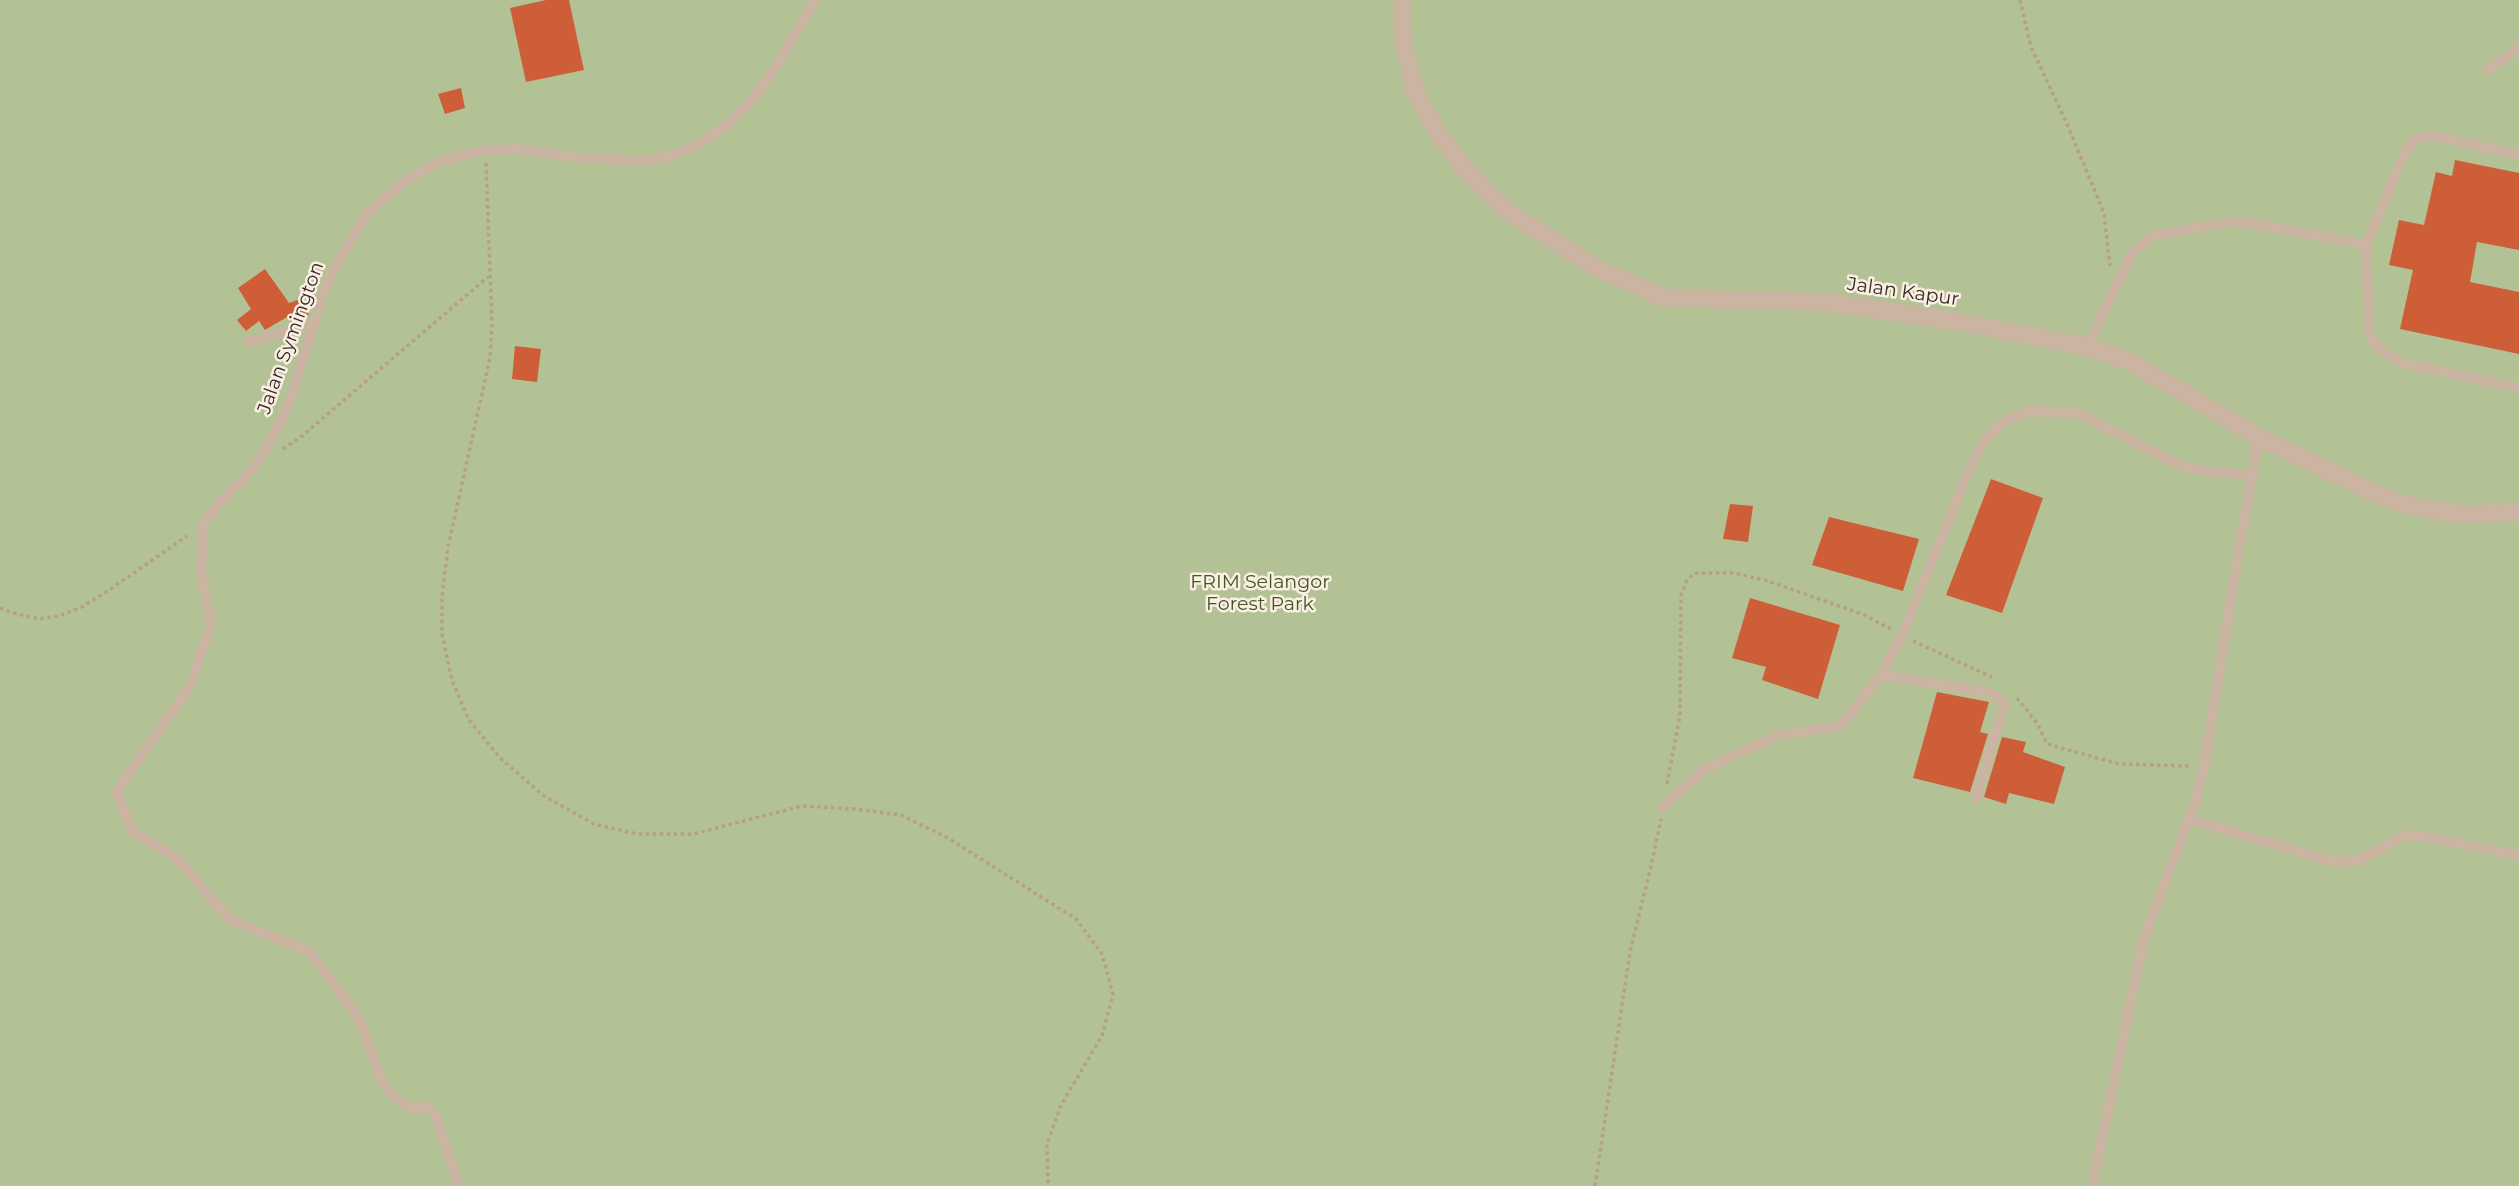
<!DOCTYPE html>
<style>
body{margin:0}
canvas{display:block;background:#f2e5d6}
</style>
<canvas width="2519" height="1186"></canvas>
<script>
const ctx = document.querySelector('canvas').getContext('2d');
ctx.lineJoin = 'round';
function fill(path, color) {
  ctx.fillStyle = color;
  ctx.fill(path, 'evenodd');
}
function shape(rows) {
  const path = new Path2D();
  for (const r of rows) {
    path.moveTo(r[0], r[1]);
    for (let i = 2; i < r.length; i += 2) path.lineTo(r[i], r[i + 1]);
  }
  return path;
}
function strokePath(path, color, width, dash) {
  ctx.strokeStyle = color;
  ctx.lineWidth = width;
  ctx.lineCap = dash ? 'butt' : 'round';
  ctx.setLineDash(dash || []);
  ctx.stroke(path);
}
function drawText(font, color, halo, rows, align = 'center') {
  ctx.font = font + ' Montserrat,sans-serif';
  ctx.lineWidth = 5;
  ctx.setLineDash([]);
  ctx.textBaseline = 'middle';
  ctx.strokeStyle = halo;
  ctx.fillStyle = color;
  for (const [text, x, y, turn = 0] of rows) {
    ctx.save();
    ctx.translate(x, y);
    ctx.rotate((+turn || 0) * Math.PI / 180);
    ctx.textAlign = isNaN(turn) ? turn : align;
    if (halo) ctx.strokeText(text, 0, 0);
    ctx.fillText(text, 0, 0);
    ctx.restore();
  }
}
fill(shape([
 [0,0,2519,0,2519,1186,0,1186]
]), '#b3c295');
fill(shape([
 [546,0,569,0,584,70,526,82,510,8],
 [461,88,465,108,445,114,438,94],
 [2455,160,2519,173,2519,250,2477,242,2470,282,2519,292,2519,354,2400,329,2413,270,2389,265,2399,220,2424,225,2436,172,2452,176],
 [265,269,289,303,300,299,309,315,291,322,287,317,265,330,259,321,246,331,237,320,251,309,238,288],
 [515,346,541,349,537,382,512,379],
 [1991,479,2043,498,2002,613,1946,595],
 [1730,504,1753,506,1748,542,1723,539],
 [1829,517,1919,539,1903,591,1812,565],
 [1750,598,1840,625,1818,699,1762,680,1766,667,1732,658],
 [1937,692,1989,702,1980,732,1988,734,1970,792,1913,778],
 [2002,737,2026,742,2023,752,2065,767,2054,804,2009,793,2006,804,1984,797]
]), '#ce5e38');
strokePath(shape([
 [2020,0,2031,47,2067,124,2104,213,2110,266],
 [486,163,492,324,490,358,448,547,442,596,442,634,452,680,469,720,500,758,544,796,594,824,637,834,693,834,802,806,855,809,901,815,948,838,1076,919,1102,954,1113,994,1102,1036,1061,1105,1047,1144,1048,1186],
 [283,449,302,436,488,277],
 [0,608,13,613,39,619,59,616,82,607,109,590,187,536],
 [1913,641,1992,677],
 [2017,698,2037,723,2047,744,2119,764,2191,766],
 [1667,784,1680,715,1681,595,1686,582,1694,573,1735,573,1768,581,1862,614,1891,629],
 [1595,1186,1630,952,1652,862,1661,819]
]), '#b79e8c', 3.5, [3.5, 3.5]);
strokePath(shape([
 [2487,71,2519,48],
 [2519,155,2431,135,2414,140,2405,152,2366,245,2369,328,2371,339,2381,351,2402,363,2519,388],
 [248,342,312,324],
 [2087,347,2132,253,2152,236,2224,223,2249,223,2366,245],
 [1881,675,1987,692,2000,698,2004,705,1976,798],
 [1663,807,1705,769,1779,735,1840,726,1881,675,1902,635,1969,470,1983,443,1996,428,2013,417,2032,411,2077,413,2181,466,2210,472,2252,475],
 [2189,819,2331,861,2346,862,2362,859,2402,836,2414,835,2519,855],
 [459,1186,435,1113,425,1106,412,1110,395,1098,382,1081,359,1018,310,952,229,919,179,860,131,830,117,791,191,684,211,624,201,571,203,525,218,504,255,467,280,424,291,397,325,289,339,259,370,210,412,176,439,162,485,150,518,149,581,158,645,161,671,156,700,143,725,126,752,100,776,67,815,0],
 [2092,1186,2144,938,2196,800,2204,767,2238,554,2259,437]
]), '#cbb5a2', 10);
strokePath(shape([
 [1402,0,1403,41,1415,92,1438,133,1466,170,1503,208,1596,268,1665,298,1823,302,1961,322,2087,347,2129,361,2259,437,2370,491,2400,503,2431,510,2460,514,2519,513]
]), '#cbb5a2', 18);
drawText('19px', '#352a25', '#faefe2', [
 ["Jalan Kapur",1903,292,8],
 ["Jalan Symington",291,338,-70]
]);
drawText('19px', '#435427', '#faefe2', [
 ["FRIM Selangor",1260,582],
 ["Forest Park",1260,604]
]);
</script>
